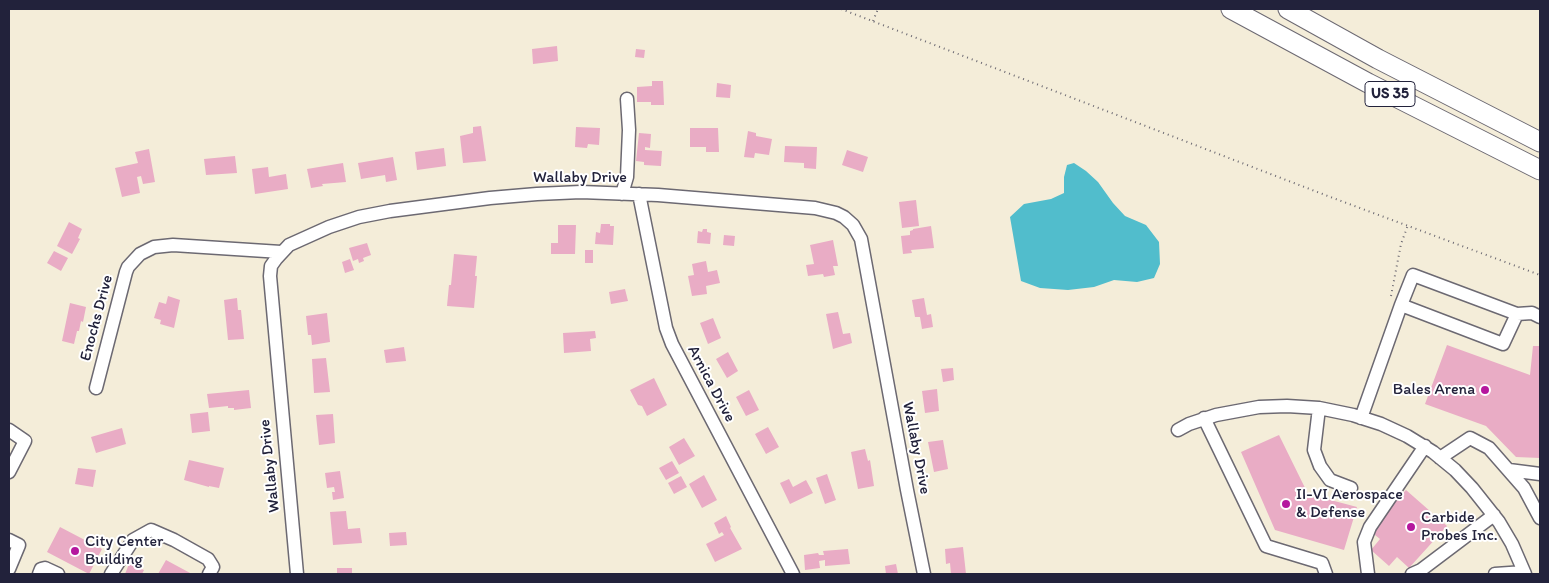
<!DOCTYPE html>
<style>
body{margin:0}
#map{position:relative;width:1549px;height:583px;overflow:hidden;background:#f4edd9;font-family:Itim,sans-serif}
canvas{display:block}
.frame{position:absolute;inset:0;border:10px solid #22223b;pointer-events:none}
</style>
<div id="map">
<canvas width="1549" height="583"></canvas>
<div class="frame"></div>
</div>
<script>
const ctx = document.querySelector('canvas').getContext('2d');
ctx.lineJoin = 'round';
function fill(path, color) {
  ctx.fillStyle = color;
  ctx.fill(path, 'evenodd');
}
function shape(rows) {
  const path = new Path2D();
  for (const r of rows) {
    path.moveTo(r[0], r[1]);
    for (let i = 2; i < r.length; i += 2) path.lineTo(r[i], r[i + 1]);
  }
  return path;
}
function strokePath(path, color, width, dash) {
  ctx.strokeStyle = color;
  ctx.lineWidth = width;
  ctx.lineCap = dash ? 'butt' : 'round';
  ctx.setLineDash(dash || []);
  ctx.stroke(path);
}
function drawText(font, color, halo, rows, align = 'center') {
  ctx.font = font + ' Itim,sans-serif';
  ctx.lineWidth = 4;
  ctx.setLineDash([]);
  ctx.textBaseline = 'middle';
  ctx.strokeStyle = halo;
  ctx.fillStyle = color;
  for (const [text, x, y, turn = 0] of rows) {
    ctx.save();
    ctx.translate(x, y);
    ctx.rotate((+turn || 0) * Math.PI / 180);
    ctx.textAlign = isNaN(turn) ? turn : align;
    if (halo) ctx.strokeText(text, 0, 0);
    ctx.fillText(text, 0, 0);
    ctx.restore();
  }
}
fill(shape([
 [1074,163,1086,171,1098,182,1113,203,1125,216,1146,225,1159,242,1160,264,1154,278,1137,282,1114,280,1094,287,1068,290,1040,288,1021,281,1010,217,1024,204,1051,199,1064,193,1064,177,1067,165]
]), '#51bdcc');
fill(shape([
 [557,46,558,61,533,64,532,49],
 [636,49,645,50,644,58,635,57],
 [652,81,663,81,664,105,651,105,651,102,637,102,637,87,652,86],
 [717,83,731,85,730,98,716,97],
 [481,126,486,161,463,163,460,136,473,133,473,127],
 [576,127,600,128,599,145,588,144,587,148,575,147],
 [690,128,718,128,719,152,706,152,706,147,690,147],
 [748,131,756,133,756,136,772,139,769,155,755,153,754,158,744,157],
 [639,133,651,134,650,148,645,147,645,150,662,151,661,166,644,165,644,162,636,161],
 [785,146,817,147,816,169,804,168,804,163,784,162],
 [444,148,446,166,417,170,415,152],
 [149,149,155,182,143,184,141,176,137,177,140,193,122,197,115,168,138,163,135,152],
 [847,150,868,157,863,172,842,165],
 [235,156,237,173,206,175,204,159],
 [393,157,397,180,386,182,385,175,361,179,358,163],
 [343,163,346,182,322,184,323,186,311,188,307,169],
 [268,167,269,177,286,174,288,189,255,194,252,169],
 [916,200,919,226,902,228,899,202],
 [69,222,82,229,78,238,80,239,72,254,57,246],
 [601,224,610,224,610,226,614,226,613,245,595,244,596,232,600,233],
 [558,225,576,225,575,254,551,254,551,243,558,243],
 [931,226,934,248,911,250,912,253,903,254,901,236,910,235,910,231,913,230,913,229],
 [703,229,707,229,707,232,711,233,710,244,697,243,698,231,702,232],
 [724,235,735,236,734,246,723,245],
 [833,240,838,266,833,266,835,275,824,277,823,274,808,276,806,265,814,264,810,245],
 [367,243,371,255,363,258,364,261,359,263,358,259,353,261,349,248],
 [585,250,593,250,593,263,585,263],
 [54,251,68,258,61,271,47,263],
 [454,254,477,256,475,276,477,276,474,308,447,306,449,285,451,285],
 [350,259,354,270,345,273,342,262],
 [706,261,708,272,717,270,720,283,706,286,707,294,692,296,688,276,694,275,692,264],
 [625,289,628,301,611,304,609,292],
 [168,296,180,300,174,328,160,324,161,320,154,318,159,302,166,304],
 [237,298,238,310,241,310,244,339,228,340,224,300],
 [924,298,927,315,931,314,933,327,922,329,920,317,915,317,912,300],
 [70,303,86,307,83,322,81,321,79,331,77,331,74,344,62,341],
 [838,312,843,334,850,333,852,343,833,349,826,314],
 [327,313,330,342,312,345,311,335,308,335,306,316],
 [713,318,721,338,708,344,700,323],
 [595,331,596,338,590,339,591,351,564,353,563,333],
 [1447,345,1530,375,1533,346,1540,346,1540,458,1516,457,1486,426,1425,404],
 [404,347,406,361,386,363,384,350],
 [728,352,738,371,727,378,716,359],
 [326,358,330,392,314,393,312,359],
 [953,368,954,380,943,382,941,369],
 [654,378,667,405,647,416,642,406,638,405,630,390],
 [937,389,939,411,925,413,922,391],
 [249,390,251,408,234,410,234,408,228,408,228,406,209,408,207,394],
 [749,390,759,410,746,416,736,397],
 [208,412,210,431,192,433,190,414],
 [333,414,335,443,319,445,316,415],
 [768,427,779,447,766,454,755,434],
 [122,428,126,444,96,453,91,437],
 [1279,435,1308,494,1357,507,1344,550,1275,530,1241,452],
 [684,438,695,456,679,465,669,447],
 [943,440,948,469,934,472,928,442],
 [865,449,868,461,870,460,874,486,858,489,851,452],
 [189,460,224,468,219,488,209,486,209,487,184,480],
 [672,461,679,473,666,480,659,468],
 [78,468,96,470,93,487,75,484],
 [340,471,344,498,333,500,332,492,335,492,334,487,327,488,325,473],
 [827,474,836,500,825,504,816,478],
 [704,475,717,500,702,508,689,484],
 [681,476,687,487,674,494,668,483],
 [789,479,793,487,806,480,813,493,790,504,780,483],
 [1406,490,1447,526,1409,568,1397,557,1389,566,1371,550,1380,539,1370,531],
 [346,511,348,529,360,528,362,543,333,545,330,512],
 [726,516,731,527,730,528,742,549,715,562,706,544,724,535,722,532,719,534,714,523],
 [60,527,102,549,89,574,47,552],
 [406,532,407,545,390,546,389,533],
 [963,547,966,574,951,574,950,563,946,564,945,549],
 [848,549,850,564,825,566,825,560,819,561,820,568,805,570,804,555,818,553,819,555,824,555,823,551],
 [166,560,192,574,158,574],
 [129,564,144,570,142,574,125,574],
 [896,564,898,574,886,574,885,566],
 [337,568,352,568,352,574,337,574]
]), '#e9acc5');
const minor = shape([
 [622,194,627,177,629,130,627,99],
 [639,194,666,328,672,344,793,574],
 [1517,314,1532,313,1540,317],
 [96,388,126,272,128,267,140,254,154,247,173,245,281,252],
 [1319,408,1314,450,1320,466,1330,480,1351,488],
 [1204,418,1266,546,1322,563,1326,574],
 [1361,418,1401,305,1413,275,1517,314,1503,344,1401,305],
 [9,430,25,441,9,472],
 [1178,430,1189,424,1216,415,1259,407,1287,406,1319,408,1353,415,1381,424,1407,436,1433,452,1455,470,1472,488,1499,522,1512,544,1525,574],
 [1440,458,1470,438,1489,448,1524,488,1540,518],
 [1509,470,1540,474],
 [9,540,19,545,9,569],
 [39,574,41,569,45,568,58,574],
 [111,574,133,540,151,530,174,540,208,559,213,567,209,574],
 [297,574,270,276,271,266,276,259,289,245,329,227,359,217,390,211,490,198,537,194,581,192,658,195,815,208,836,213,844,217,853,225,861,239,907,490,924,574],
 [1368,574,1364,542,1370,527,1425,446],
 [1412,574,1421,570,1494,515],
 [1495,574,1524,572]
]);
const highway = shape([
 [1231,9,1368,83,1540,170],
 [1288,9,1378,59,1540,142]
]);
strokePath(minor, '#6c6972', 15);
strokePath(highway, '#6c6972', 21);
strokePath(shape([
 [841,9,1333,198,1540,275],
 [873,21,878,9],
 [1391,296,1401,244,1408,225]
]), '#6c6972', 2, [1, 4]);
strokePath(minor, '#fff', 12);
strokePath(highway, '#fff', 19);
for (const [x, y, r, color] of [
 [1485,390,5,"#b5179e"],
 [1286,504,5,"#b5179e"],
 [1411,527,5,"#b5179e"],
 [75,551,5,"#b5179e"]
]) {
  const dot = new Path2D();
  dot.arc(x, y, r, 0, 2 * Math.PI);
  ctx.fillStyle = color;
  ctx.fill(dot);
  strokePath(dot, '#fff', 2);
}
for (const [x, y, w] of [
 [1390,94,50]
]) {
  const box = new Path2D();
  box.roundRect(x - w / 2, y - 12.5, w, 25, 4);
  ctx.fillStyle = '#fff';
  ctx.fill(box);
  strokePath(box, '#22223b', 1);
}
drawText('bold 15px', '#22223b', null, [
 ["US 35",1390,94]
]);
drawText('16px', '#22223b', '#fff', [
 ["Wallaby Drive",580,178],
 ["Enochs Drive",97,318,-75],
 ["Arnica Drive",711,384,62],
 ["Wallaby Drive",916,448,79],
 ["Wallaby Drive",270,466,-96]
]);
drawText('16px', '#22223b', '#fff', [
 ["Bales Arena",1475,390,"right"],
 ["II-VI Aerospace",1296,495],
 ["& Defense",1296,513],
 ["Carbide",1421,518],
 ["Probes Inc.",1421,536],
 ["City Center",85,542],
 ["Building",85,560]
], 'left');
</script>
